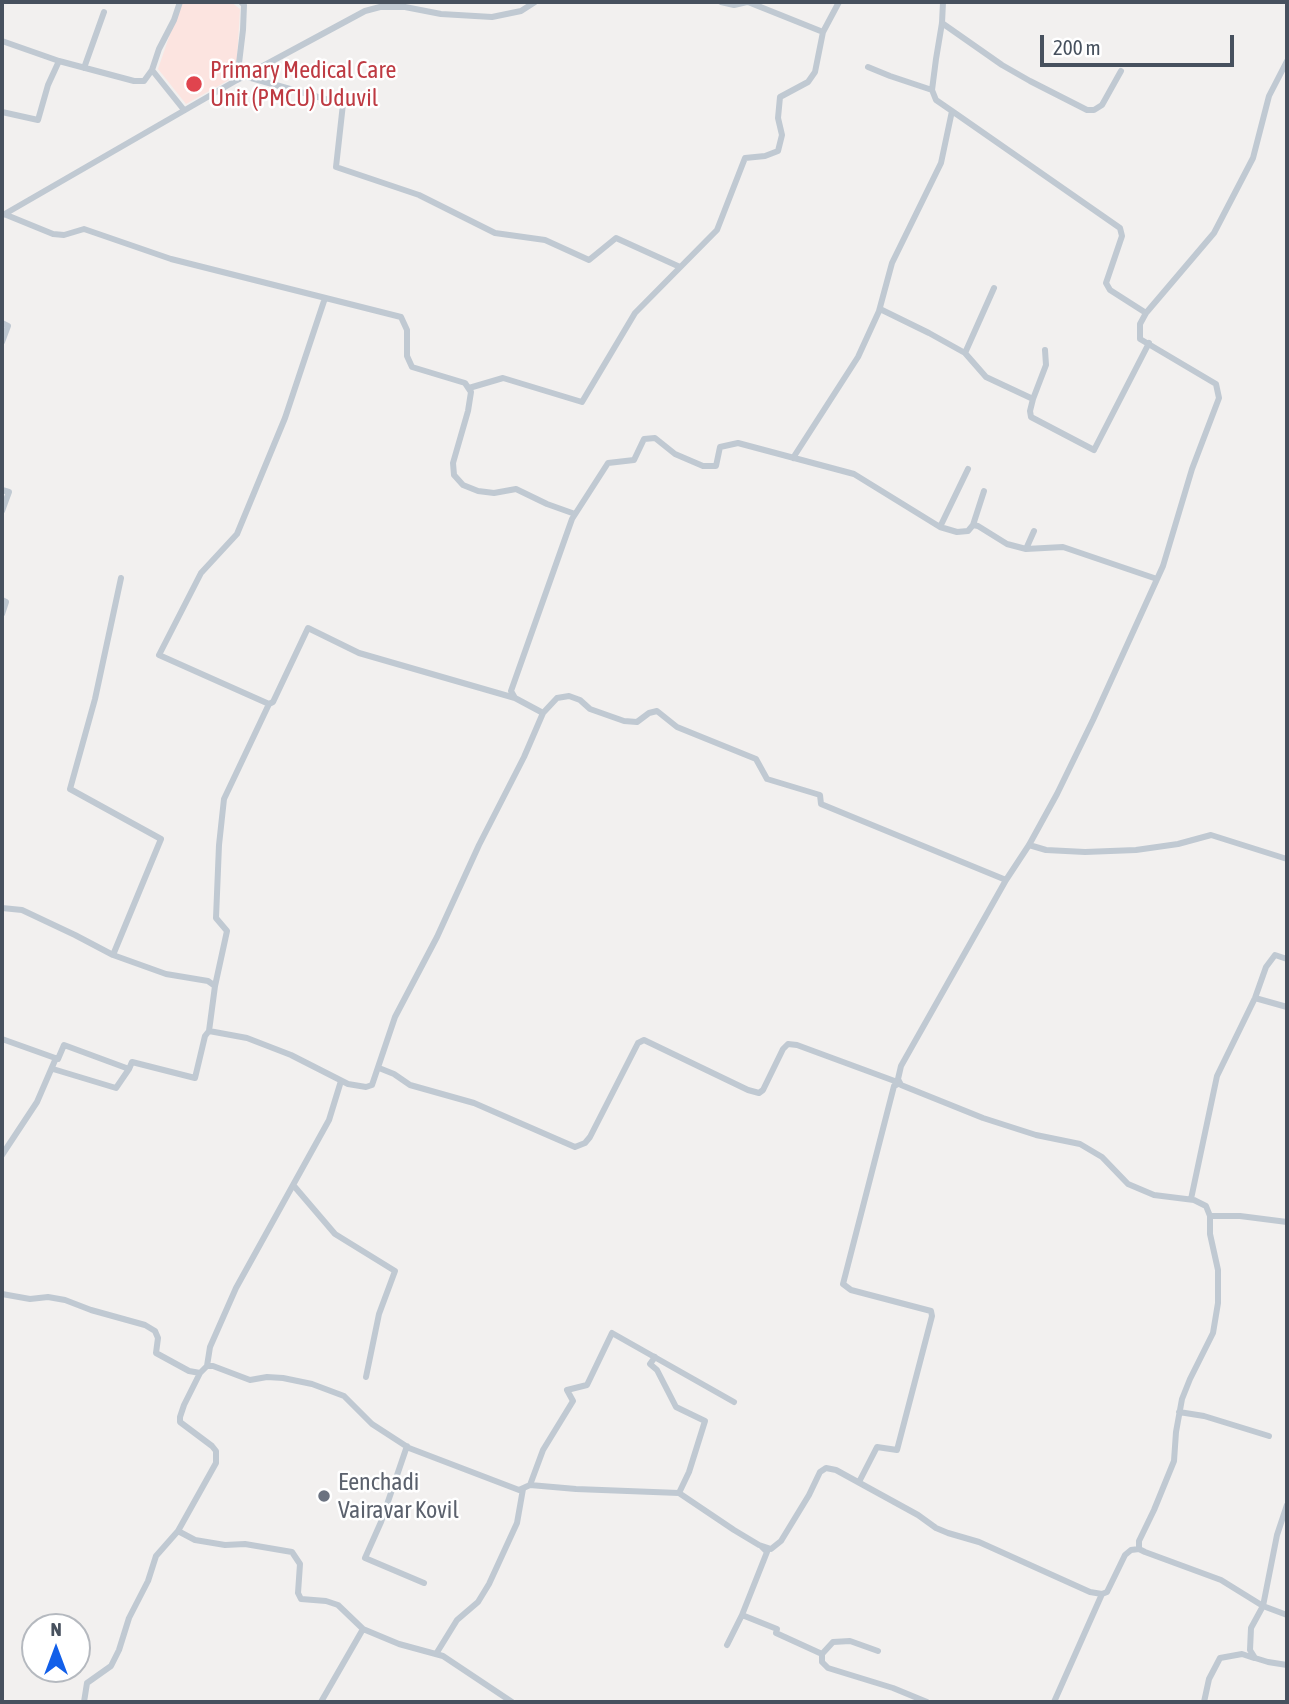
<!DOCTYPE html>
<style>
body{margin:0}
#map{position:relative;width:1289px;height:1704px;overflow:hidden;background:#f2f0ef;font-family:"Asap Condensed",sans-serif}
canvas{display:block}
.frame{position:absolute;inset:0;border:4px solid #47515e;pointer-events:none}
.north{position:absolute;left:21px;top:1613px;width:70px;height:70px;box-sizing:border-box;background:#fff;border:2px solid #b5b9bf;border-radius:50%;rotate:0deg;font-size:19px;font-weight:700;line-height:28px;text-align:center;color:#47515e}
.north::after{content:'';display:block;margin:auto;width:24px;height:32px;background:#125fe9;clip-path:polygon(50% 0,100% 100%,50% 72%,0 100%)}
.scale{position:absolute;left:1040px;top:35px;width:194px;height:32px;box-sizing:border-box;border:4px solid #47515e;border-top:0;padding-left:9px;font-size:21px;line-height:24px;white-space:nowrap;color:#47515e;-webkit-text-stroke:5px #fff;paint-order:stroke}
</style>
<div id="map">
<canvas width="1289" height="1704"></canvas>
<div class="frame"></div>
<div class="north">N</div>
<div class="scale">200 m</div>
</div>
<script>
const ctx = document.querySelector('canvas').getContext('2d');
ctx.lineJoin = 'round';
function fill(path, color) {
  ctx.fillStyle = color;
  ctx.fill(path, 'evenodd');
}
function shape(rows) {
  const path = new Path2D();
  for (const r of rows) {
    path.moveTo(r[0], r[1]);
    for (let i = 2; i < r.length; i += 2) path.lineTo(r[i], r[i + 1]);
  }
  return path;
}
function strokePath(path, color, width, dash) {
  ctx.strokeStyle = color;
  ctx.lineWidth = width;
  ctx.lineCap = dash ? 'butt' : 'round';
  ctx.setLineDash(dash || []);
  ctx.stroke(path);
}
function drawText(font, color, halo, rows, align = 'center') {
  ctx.font = font + ' "Asap Condensed",sans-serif';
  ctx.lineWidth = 5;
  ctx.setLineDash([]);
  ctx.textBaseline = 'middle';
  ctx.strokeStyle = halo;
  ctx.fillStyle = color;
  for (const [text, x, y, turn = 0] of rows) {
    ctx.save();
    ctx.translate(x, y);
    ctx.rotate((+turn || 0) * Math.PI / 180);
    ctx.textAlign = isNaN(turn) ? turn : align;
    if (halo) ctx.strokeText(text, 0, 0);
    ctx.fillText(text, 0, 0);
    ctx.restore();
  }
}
fill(shape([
 [181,2,231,2,240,9,236,76,186,104,158,69]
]), '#fce4e0');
strokePath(shape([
 [721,2,734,5,747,2],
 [748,2,823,32,839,2],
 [942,23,1002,65,1030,81,1087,110,1094,110,1102,105,1121,71],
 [2,41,59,61,134,81,144,81,152,70,159,49,174,20,180,2],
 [1287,61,1269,96,1253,158,1214,233,1146,313,1140,324,1140,339,1216,384,1219,398,1192,469,1163,566,1093,720,1057,794,1029,845,1006,880,901,1066,898,1079,901,1085,983,1118,1036,1135,1080,1144,1102,1157,1128,1184,1154,1195,1194,1200,1206,1206,1210,1216,1240,1216,1287,1222],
 [868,67,890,76,932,90],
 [84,68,104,12],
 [152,70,184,110],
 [244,76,343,104,336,167,419,195,495,233,545,240,589,260,616,238,680,267],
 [237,80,243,30,244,5,241,2],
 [952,111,1120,228,1122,236,1106,283,1110,290,1146,313],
 [2,112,38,120,48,85,59,61],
 [4,214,53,234,64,235,84,229,171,259,401,317,407,330,407,356,412,367,465,383,471,392,468,411,453,463,454,475,463,485,478,491,494,493,516,489,547,504,575,514],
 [3,215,237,80,365,11,380,7,405,7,441,14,492,17,521,11,535,2],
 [879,311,892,263,941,163,952,111,936,100,932,90,936,59,942,23,943,2],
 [2,323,8,326,2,342],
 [965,353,994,288],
 [469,388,503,378,582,402,635,313,717,230,745,158,765,156,778,151,782,135,778,118,780,97,808,82,815,72,823,32],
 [1033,399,1046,365,1045,350],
 [793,458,858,357,880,309,929,333,965,353,986,377,1033,399,1030,411,1031,417,1094,450,1149,343],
 [2,490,9,492,2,511],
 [973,525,984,491],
 [940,527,968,469],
 [1026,549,1034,531],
 [2,600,6,602,2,614],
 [269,704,273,702,308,628,359,653,515,698],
 [543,713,515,698,511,691,572,519,608,463,634,460,644,439,655,438,675,454,703,466,716,466,720,447,738,443,854,474,940,527,957,532,968,531,973,525,978,526,1007,544,1026,549,1063,547,1157,579],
 [1029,845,1046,850,1085,852,1136,850,1178,844,1211,835,1287,859],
 [2,908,22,910,75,935,113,955,166,974,208,981,215,986,209,1031,247,1038,291,1055,348,1084,366,1087,372,1085,395,1017,437,937,479,845,524,757,543,713,557,698,569,696,580,700,590,709,624,721,637,722,649,713,657,711,677,727,756,759,767,779,820,795,821,804,1006,880],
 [113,955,161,839,70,789,95,699,121,578],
 [215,986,227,931,216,918,219,845,224,799,269,704,159,655,201,573,237,534,285,418,325,298],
 [1255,998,1287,1007],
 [2,1039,58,1059,64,1045,129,1069,132,1062,195,1078,205,1036,209,1031],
 [379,1068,394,1074,410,1085,474,1103,575,1147,585,1143,590,1137,638,1043,644,1040,748,1090,759,1093,763,1090,783,1049,788,1044,797,1045,900,1083,894,1086,843,1284,851,1290,931,1311,932,1316,897,1450,877,1447,859,1482],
 [53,1069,116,1088,129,1069],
 [2,1155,37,1102,56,1058],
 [294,1186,335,1234,395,1271,379,1314,366,1377],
 [1191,1199,1217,1076,1255,998,1266,967,1275,955,1287,959],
 [2,1294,30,1299,48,1297,65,1300,91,1310,145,1325,155,1331,158,1338,156,1353,189,1371,200,1373,207,1366,213,1366,250,1380,267,1377,283,1378,312,1384,344,1396,372,1424,409,1448,519,1490,530,1485,576,1489,679,1493,734,1530,759,1545,771,1549,781,1541,809,1495,820,1472,826,1468,836,1470,918,1515,936,1528,948,1533,979,1542,1090,1592,1102,1594,1107,1592,1125,1555,1131,1550,1139,1549,1145,1552,1221,1580,1263,1606,1287,1615],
 [655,1357,650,1364,657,1370,676,1407,705,1421,689,1472,679,1493],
 [207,1366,210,1347,236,1288,329,1120,341,1081],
 [200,1373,184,1405,180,1417,180,1422,212,1446,216,1451,216,1463,178,1531,195,1540,225,1545,245,1544,292,1552,300,1564,298,1593,301,1599,326,1601,338,1605,363,1629,399,1644,443,1656,512,1702],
 [1179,1412,1204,1416,1269,1436],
 [407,1446,381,1522,365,1558,424,1583],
 [530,1485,543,1450,573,1401,567,1390,587,1385,612,1333,734,1402],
 [1287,1505,1277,1535,1263,1606,1251,1628,1250,1650,1255,1658,1268,1662,1287,1665],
 [1139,1549,1139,1541,1154,1510,1174,1461,1176,1432,1182,1399,1190,1379,1213,1333,1218,1303,1218,1270,1210,1234,1210,1216],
 [742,1615,777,1629,776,1633,822,1654,833,1642,850,1641,878,1651],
 [727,1645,742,1615,767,1552,761,1546],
 [436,1654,457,1620,478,1602,489,1584,517,1523,523,1489],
 [822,1654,822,1662,828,1668,893,1688,927,1702],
 [84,1702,87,1683,111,1666,119,1650,129,1618,148,1581,156,1556,178,1531],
 [321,1702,363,1629],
 [1054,1702,1102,1594],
 [1204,1702,1209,1679,1220,1658,1242,1654,1254,1658]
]), '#c0c9d2', 6);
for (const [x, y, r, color] of [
 [194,84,9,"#e0444e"],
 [324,1496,7,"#6b7280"]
]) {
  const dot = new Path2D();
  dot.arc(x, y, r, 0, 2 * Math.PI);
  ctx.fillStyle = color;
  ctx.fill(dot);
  strokePath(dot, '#fff', 2.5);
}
drawText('24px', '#be3a42', '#fff', [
 ["Primary Medical Care",210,70],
 ["Unit (PMCU) Uduvil",210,98]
], 'left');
drawText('24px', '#5b616d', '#fff', [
 ["Eenchadi",338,1482],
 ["Vairavar Kovil",338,1510]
], 'left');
</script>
